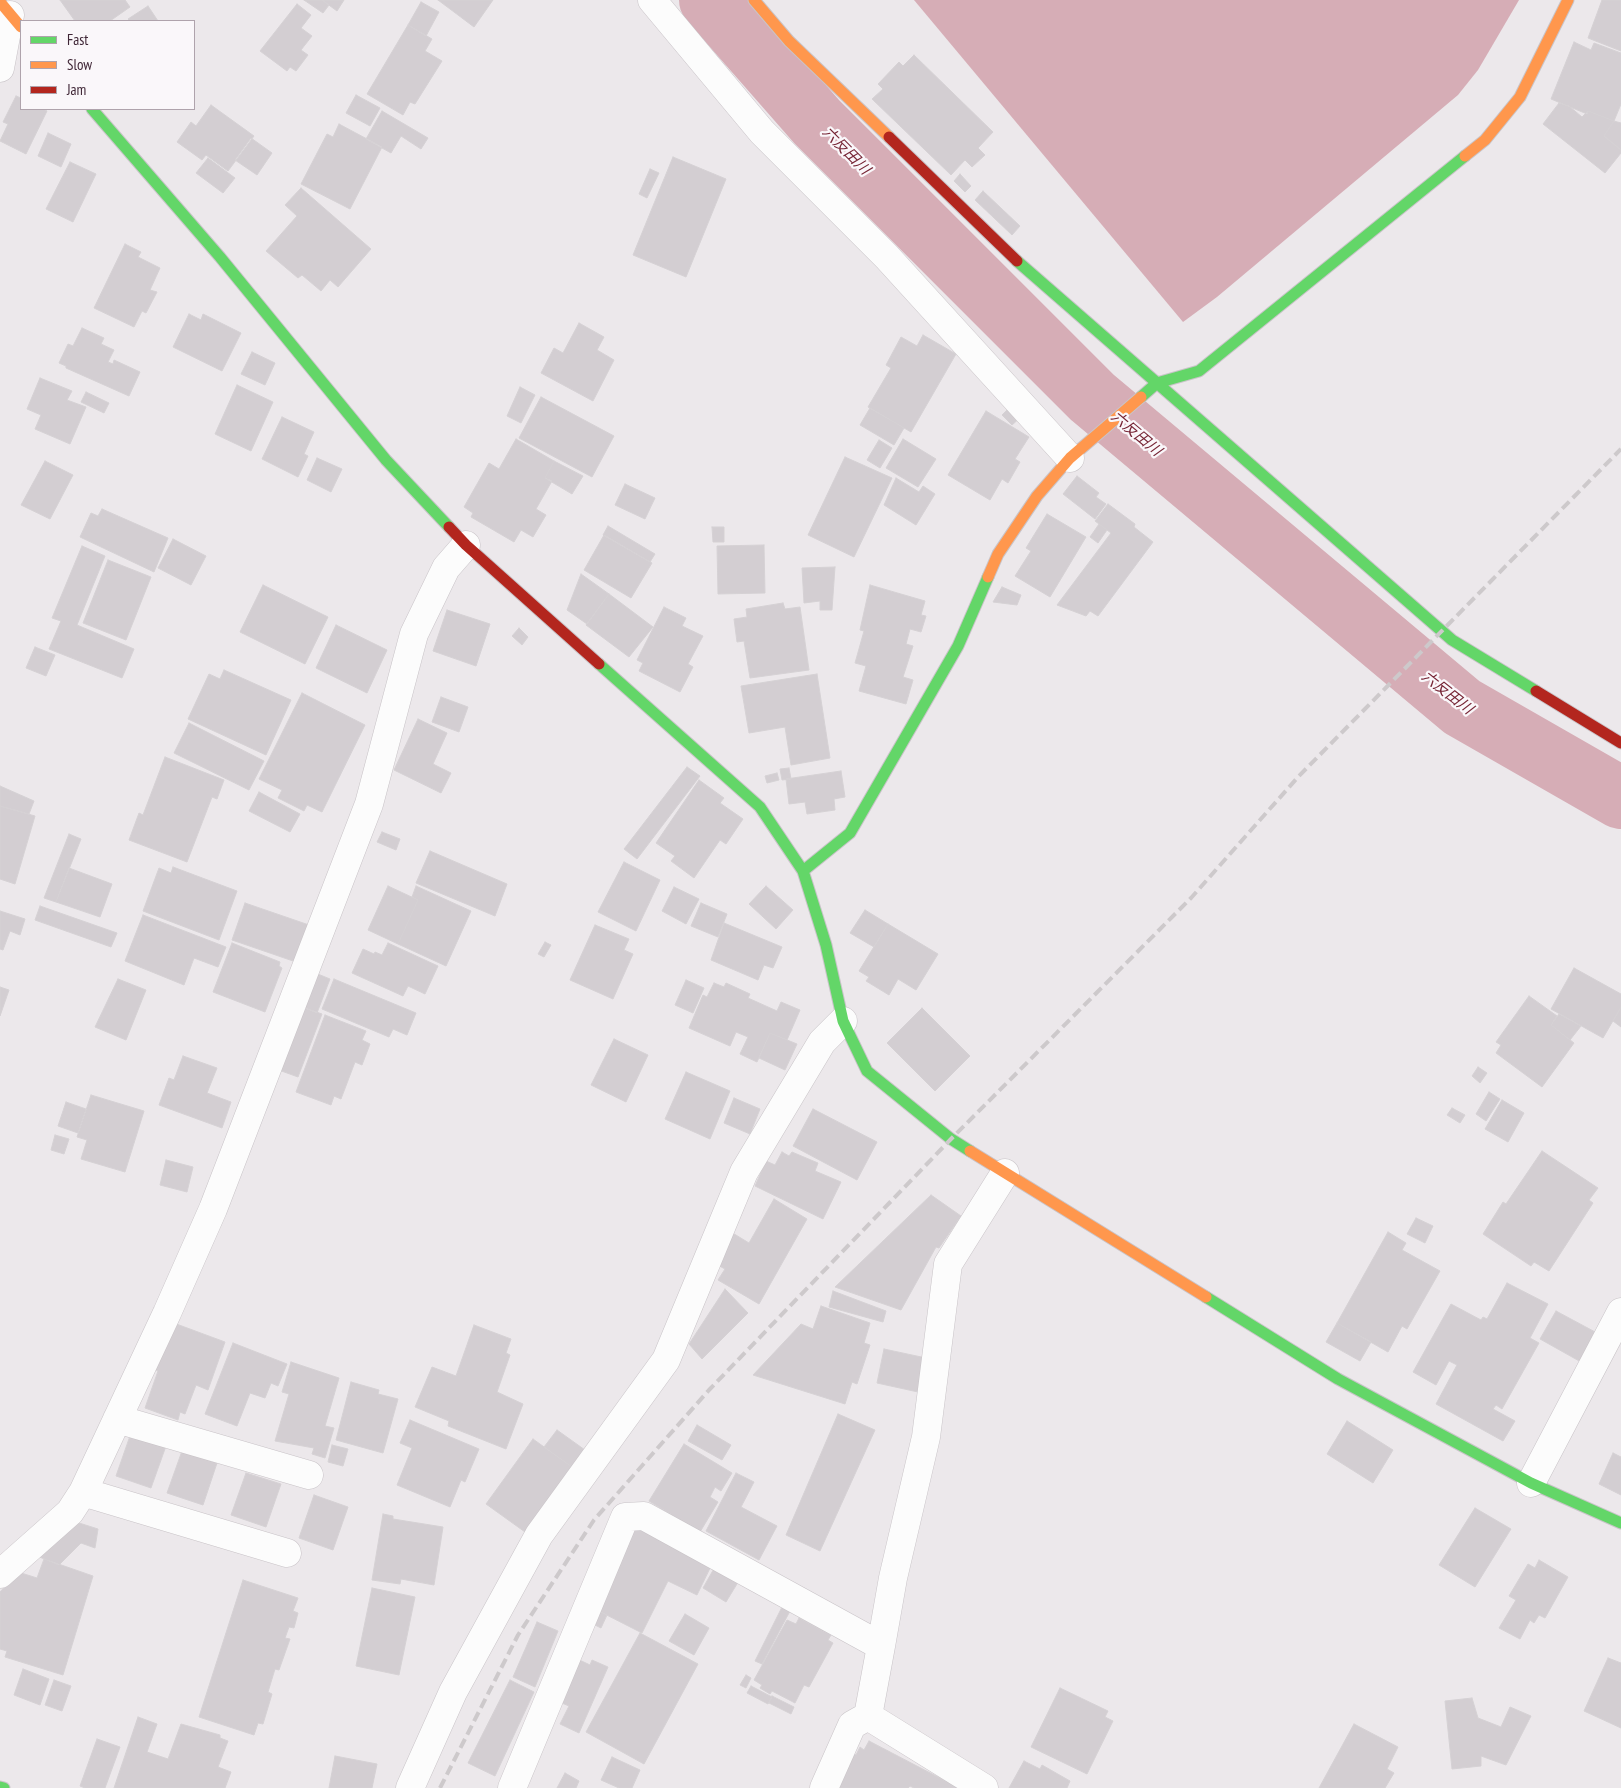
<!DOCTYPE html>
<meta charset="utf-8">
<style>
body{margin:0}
#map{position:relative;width:1621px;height:1788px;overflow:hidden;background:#ece8eb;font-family:"PT Sans Narrow",sans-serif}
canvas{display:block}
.legend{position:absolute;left:20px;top:20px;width:175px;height:90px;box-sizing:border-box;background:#faf7fa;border:1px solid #afa3ac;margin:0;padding:6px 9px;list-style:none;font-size:15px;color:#3f2636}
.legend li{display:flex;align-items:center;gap:10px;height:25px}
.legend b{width:25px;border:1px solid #afa3ac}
</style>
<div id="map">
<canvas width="1621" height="1788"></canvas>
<ul class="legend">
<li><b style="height:6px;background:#63d668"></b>Fast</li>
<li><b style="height:6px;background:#ff974d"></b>Slow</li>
<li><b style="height:6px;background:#b3261e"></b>Jam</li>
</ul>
</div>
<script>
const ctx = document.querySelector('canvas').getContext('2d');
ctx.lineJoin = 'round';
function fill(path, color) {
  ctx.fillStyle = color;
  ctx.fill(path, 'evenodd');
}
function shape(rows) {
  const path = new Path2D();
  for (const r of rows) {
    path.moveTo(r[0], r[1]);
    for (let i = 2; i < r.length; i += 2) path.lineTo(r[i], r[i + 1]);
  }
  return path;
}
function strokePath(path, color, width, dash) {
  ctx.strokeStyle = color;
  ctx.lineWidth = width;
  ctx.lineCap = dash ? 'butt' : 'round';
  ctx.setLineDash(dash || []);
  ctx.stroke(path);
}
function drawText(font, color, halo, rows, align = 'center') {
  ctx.font = font + ' "PT Sans Narrow","Noto Sans JP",sans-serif';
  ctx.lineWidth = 4.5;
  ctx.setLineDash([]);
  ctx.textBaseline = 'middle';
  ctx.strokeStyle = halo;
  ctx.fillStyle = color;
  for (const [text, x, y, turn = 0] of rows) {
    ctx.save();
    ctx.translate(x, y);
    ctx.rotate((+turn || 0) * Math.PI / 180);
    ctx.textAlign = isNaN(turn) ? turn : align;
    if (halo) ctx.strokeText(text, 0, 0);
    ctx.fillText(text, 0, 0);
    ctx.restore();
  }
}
fill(shape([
 [914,0,1519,0,1478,70,1458,95,1217,297,1183,322]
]), '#d6adb6');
strokePath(shape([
 [710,0,817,122,1092,397,1462,707,1621,798]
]), '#d6adb6', 62);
const building = shape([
 [60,0,125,0,130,7,110,21,75,21,60,0],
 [304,0,322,0,329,5,323,13,304,0],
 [322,0,344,0,337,11,322,0],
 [438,0,493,0,474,27,438,0],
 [1602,0,1621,0,1621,51,1588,38,1602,0],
 [421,2,439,12,426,36,408,25,421,2],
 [297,4,311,15,301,28,312,36,301,50,308,55,296,71,290,67,287,71,260,51,297,4],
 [148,6,158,21,130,21,128,19,148,6],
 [408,25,432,39,425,51,442,61,415,104,410,102,403,115,367,94,408,25],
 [1574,42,1591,50,1594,43,1621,53,1621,104,1614,121,1588,111,1587,114,1551,99,1574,42],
 [914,55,993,132,978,148,985,155,972,167,965,160,951,175,872,99,883,89,878,84,899,62,903,66,914,55],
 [356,95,380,108,370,126,346,113,356,95],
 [16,96,21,98,21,109,43,109,47,111,26,154,0,141,8,124,3,122,16,96],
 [1559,103,1569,106,1582,117,1588,111,1614,121,1604,136,1621,150,1621,153,1605,173,1543,124,1559,103],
 [211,105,254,136,228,171,206,155,202,160,177,142,191,122,196,126,211,105],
 [382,111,428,138,421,149,401,136,391,153,366,139,382,111],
 [1614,121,1621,123,1621,150,1604,136,1614,121],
 [339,124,382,147,350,209,301,184,327,134,333,137,339,124],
 [48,133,71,144,61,167,38,156,48,133],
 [251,138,272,153,257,175,235,160,251,138],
 [673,157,726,179,686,277,633,255,673,157],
 [208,158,235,178,223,193,196,173,208,158],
 [70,162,96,174,73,222,46,209,70,162],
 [650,169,659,173,647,198,639,194,650,169],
 [960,174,971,186,965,192,954,181,960,174],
 [301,188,371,249,338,287,330,280,321,291,302,275,298,278,266,251,297,216,285,205,301,188],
 [983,191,1020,226,1012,235,975,200,983,191],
 [125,244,141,252,138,257,160,268,150,290,157,292,146,313,142,311,134,327,94,308,125,244],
 [189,314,201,320,203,314,241,333,222,371,173,347,189,314],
 [579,323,604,337,597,350,614,360,593,401,541,373,554,348,563,353,579,323],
 [82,328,104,338,101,344,114,350,108,362,113,364,114,360,140,372,129,396,66,368,66,366,59,363,68,344,73,346,82,328],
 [923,335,956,354,911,432,868,407,891,368,886,365,901,337,917,346,923,335],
 [252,352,275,363,265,385,241,374,252,352],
 [40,378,72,391,67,400,86,407,70,444,35,429,41,415,27,409,40,378],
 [237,385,273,402,251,451,215,434,237,385],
 [520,387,535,395,521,423,507,416,520,387],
 [86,392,109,403,104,413,81,402,86,392],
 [541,397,614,436,592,477,519,438,541,397],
 [1010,407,1021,417,1012,425,1002,415,1010,407],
 [870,408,904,428,894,445,860,425,870,408],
 [986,411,1029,437,1015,459,1020,462,1008,483,1002,479,990,500,948,475,986,411],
 [282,417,314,432,304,454,308,456,298,477,262,459,282,417],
 [516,439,554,461,545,478,552,481,536,509,546,515,533,537,521,530,514,542,471,517,473,513,464,507,489,463,499,469,516,439],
 [903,439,936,459,918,487,886,468,903,439],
 [879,440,892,448,880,468,867,460,879,440],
 [845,457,892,478,854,557,808,535,845,457],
 [317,458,342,469,331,492,307,480,317,458],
 [45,461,73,475,50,519,21,505,45,461],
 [554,461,583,476,572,494,545,478,554,461],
 [1077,476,1099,493,1096,497,1106,504,1095,519,1063,494,1077,476],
 [896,478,919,492,923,486,935,494,916,525,884,505,896,478],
 [625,484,655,498,645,519,615,505,625,484],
 [1108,504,1135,524,1134,527,1153,542,1098,616,1090,611,1086,616,1057,605,1111,533,1095,521,1108,504],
 [102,509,168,538,154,572,80,537,91,513,98,516,102,509],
 [1047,514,1086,537,1050,597,1015,576,1031,551,1026,548,1047,514],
 [1099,524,1107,530,1098,543,1090,537,1099,524],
 [608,526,655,554,650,562,603,535,608,526],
 [712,527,724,527,724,542,713,542,712,527],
 [604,535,652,563,631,598,584,570,604,535],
 [173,539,206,556,191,585,158,568,173,539],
 [764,545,765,593,718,594,717,546,764,545],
 [82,546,105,556,77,625,134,649,122,678,49,649,61,621,52,618,82,546],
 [108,560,151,577,126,640,83,623,108,560],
 [835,567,832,610,820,610,820,601,804,603,802,568,835,567],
 [581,574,609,594,587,624,567,610,581,574],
 [263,585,328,617,305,664,240,632,263,585],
 [870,585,925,601,921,615,926,616,921,632,910,629,906,644,913,646,903,677,913,680,906,704,859,691,866,666,855,663,864,631,860,630,870,585],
 [1002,587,1021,595,1017,605,993,602,1002,587],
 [609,594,653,627,629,657,586,625,609,594],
 [783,603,785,609,800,607,809,670,750,678,744,641,737,642,734,619,747,617,746,609,783,603],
 [664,607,686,618,682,626,703,636,688,664,693,667,680,692,639,671,643,663,637,660,664,607],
 [447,610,490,624,476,666,433,651,447,610],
 [336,625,387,650,367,693,316,668,336,625],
 [519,628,528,637,522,645,512,636,519,628],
 [35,647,55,655,46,676,26,668,35,647],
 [224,670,291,700,266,755,188,719,209,674,220,679,224,670],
 [817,674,830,758,791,765,785,727,749,733,741,686,817,674],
 [302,693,365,725,322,812,307,805,304,811,278,798,282,790,259,779,302,693],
 [441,697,468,707,459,732,432,722,441,697],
 [418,719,447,733,433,764,451,773,441,793,394,770,418,719],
 [189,723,264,761,249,790,174,753,189,723],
 [165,757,224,780,217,799,212,797,187,862,129,840,139,813,143,815,165,757],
 [687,767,700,776,637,859,624,849,687,767],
 [789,768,791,779,782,780,780,769,789,768],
 [841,771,845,797,834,799,835,810,807,814,805,802,789,804,786,779,841,771],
 [777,773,779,780,767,783,765,776,777,773],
 [699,780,724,798,720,803,743,819,726,844,720,840,694,878,671,861,675,856,656,843,699,780],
 [0,786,34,801,29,814,0,806,0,786],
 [259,792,300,814,290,832,249,811,259,792],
 [0,806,35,816,15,884,0,879,0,806],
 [382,832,400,839,396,850,377,842,382,832],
 [69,834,81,839,56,902,44,898,69,834],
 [430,851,507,884,495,916,416,883,430,851],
 [624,862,660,880,636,931,598,912,624,862],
 [173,867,237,891,219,940,143,911,159,868,171,873,173,867],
 [69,868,112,884,100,917,56,902,69,868],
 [388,886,418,900,398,944,368,930,388,886],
 [416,886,471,911,446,966,398,944,418,900,412,897,416,886],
 [766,886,793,910,776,929,749,904,766,886],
 [674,887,699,899,686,924,662,911,674,887],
 [245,903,309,925,296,962,232,940,245,903],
 [701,903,727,914,718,937,691,926,701,903],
 [40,906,117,933,111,947,35,920,40,906],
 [865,910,888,924,874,947,850,933,865,910],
 [0,911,25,919,20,935,10,931,3,950,0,949,0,911],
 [143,915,226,947,218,967,194,958,184,985,125,961,143,915],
 [724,923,782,947,773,968,764,965,758,980,711,960,724,923],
 [888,924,938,954,916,990,898,979,889,995,866,981,869,977,859,971,888,924],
 [595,925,629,939,624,950,633,954,613,999,570,980,595,925],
 [545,942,551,945,544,957,538,954,545,942],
 [232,943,280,962,279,966,282,968,265,1012,213,992,232,943],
 [388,943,438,966,425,994,408,986,403,996,352,973,363,949,374,954,375,952,382,955,388,943],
 [1574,968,1621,994,1621,1007,1603,1038,1551,1009,1574,968],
 [313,972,330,979,317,1013,300,1006,313,972],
 [118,979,146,990,126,1040,95,1027,118,979],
 [334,979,416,1013,407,1035,393,1029,389,1037,322,1009,334,979],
 [686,980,704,988,693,1013,675,1005,686,980],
 [714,983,724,987,726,983,750,994,748,998,777,1011,781,1002,800,1010,787,1040,770,1033,757,1062,740,1054,748,1037,736,1032,730,1046,689,1028,703,995,707,997,714,983],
 [0,987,9,990,0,1016,0,987],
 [1529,996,1557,1016,1551,1025,1574,1043,1542,1087,1496,1053,1501,1045,1496,1042,1529,996],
 [300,1006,322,1014,298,1077,276,1069,300,1006],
 [1621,1007,1621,1027,1613,1021,1621,1007],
 [922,1008,970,1056,935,1091,887,1043,922,1008],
 [1559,1014,1581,1026,1570,1040,1551,1025,1559,1014],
 [325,1015,366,1031,362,1040,370,1044,362,1065,355,1062,341,1099,334,1096,331,1105,296,1092,325,1015],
 [770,1033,797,1044,785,1070,759,1058,770,1033],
 [614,1039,648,1055,626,1102,591,1085,614,1039],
 [183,1056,217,1068,207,1093,231,1102,222,1128,159,1105,169,1078,174,1080,183,1056],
 [1478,1067,1487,1073,1480,1083,1472,1076,1478,1067],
 [686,1072,730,1091,710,1139,665,1119,686,1072],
 [1489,1092,1500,1099,1486,1121,1476,1114,1489,1092],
 [91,1095,144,1111,125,1172,81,1159,87,1140,77,1137,91,1095],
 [734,1098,760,1109,750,1134,724,1123,734,1098],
 [1502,1100,1524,1113,1508,1142,1485,1129,1502,1100],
 [66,1102,86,1109,78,1133,58,1126,66,1102],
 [1452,1108,1465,1115,1460,1123,1447,1115,1452,1108],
 [813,1109,877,1142,857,1180,793,1146,813,1109],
 [55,1135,69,1139,64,1154,51,1150,55,1135],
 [1542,1151,1598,1188,1589,1200,1593,1203,1549,1271,1534,1262,1531,1266,1483,1234,1503,1202,1506,1204,1542,1151],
 [782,1152,789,1156,792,1152,818,1163,815,1171,841,1182,823,1219,755,1186,766,1161,775,1165,782,1152],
 [166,1160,193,1167,187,1192,160,1185,166,1160],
 [931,1195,961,1216,939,1248,936,1247,901,1310,835,1287,931,1195],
 [774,1199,807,1219,759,1304,718,1280,725,1269,714,1263,731,1232,749,1243,774,1199],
 [1416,1218,1433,1226,1425,1243,1407,1234,1416,1218],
 [1388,1232,1406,1243,1402,1250,1440,1271,1407,1329,1402,1326,1388,1352,1337,1323,1388,1232],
 [1507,1283,1548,1304,1530,1338,1539,1343,1502,1409,1496,1405,1493,1409,1515,1421,1503,1441,1436,1404,1457,1365,1449,1361,1436,1385,1413,1372,1451,1304,1481,1320,1483,1317,1487,1319,1507,1283],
 [725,1289,748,1313,702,1359,689,1344,725,1289],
 [833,1291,886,1311,883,1322,829,1307,833,1291],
 [821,1306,870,1323,864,1343,870,1345,857,1384,852,1382,845,1404,753,1375,801,1324,813,1329,821,1306],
 [1556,1311,1597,1333,1581,1362,1540,1339,1556,1311],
 [171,1322,225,1342,208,1390,196,1385,185,1414,180,1412,178,1420,145,1408,158,1371,154,1369,171,1322],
 [1337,1323,1371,1342,1360,1361,1326,1342,1337,1323],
 [474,1325,511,1339,506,1353,510,1355,497,1392,523,1404,506,1449,448,1426,449,1421,415,1407,432,1367,456,1376,474,1325],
 [233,1343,287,1364,278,1386,271,1383,265,1398,250,1393,237,1426,205,1414,233,1343],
 [884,1349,926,1358,918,1392,877,1383,884,1349],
 [291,1362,339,1378,325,1426,334,1428,325,1458,312,1454,314,1448,275,1441,289,1394,282,1392,291,1362],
 [351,1382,379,1390,378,1394,398,1399,383,1453,336,1440,351,1382],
 [838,1414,875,1430,820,1551,786,1535,838,1414],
 [410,1420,479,1449,465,1482,461,1480,450,1507,397,1485,412,1448,400,1443,410,1420],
 [1347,1421,1393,1450,1373,1483,1327,1454,1347,1421],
 [697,1425,731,1445,722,1460,688,1441,697,1425],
 [557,1430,585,1450,572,1467,544,1447,557,1430],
 [131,1433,166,1446,151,1488,116,1476,131,1433],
 [533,1439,572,1467,525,1532,486,1504,533,1439],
 [684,1444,732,1473,721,1491,715,1487,710,1497,718,1502,700,1532,649,1501,684,1444],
 [332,1445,348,1449,343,1466,328,1462,332,1445],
 [182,1451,217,1463,203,1505,167,1493,182,1451],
 [1613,1453,1621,1457,1621,1495,1599,1484,1613,1453],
 [246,1473,281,1484,266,1527,231,1515,246,1473],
 [736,1473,754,1482,741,1507,777,1526,759,1560,706,1531,736,1473],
 [314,1495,348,1507,333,1550,299,1538,314,1495],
 [1475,1508,1511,1529,1475,1587,1439,1565,1475,1508],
 [383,1514,393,1516,393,1519,443,1527,434,1585,401,1579,400,1584,372,1580,383,1514],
 [76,1522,98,1529,95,1548,81,1543,59,1565,37,1556,76,1522],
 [636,1525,713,1562,697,1595,668,1581,642,1633,589,1606,636,1525],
 [44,1559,93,1576,63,1675,5,1657,7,1651,0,1649,0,1592,18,1572,37,1578,44,1559],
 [1539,1560,1568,1577,1545,1618,1539,1615,1534,1623,1530,1620,1520,1639,1499,1628,1516,1600,1509,1596,1528,1564,1535,1568,1539,1560],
 [716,1565,740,1579,726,1602,703,1588,716,1565],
 [243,1580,298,1598,293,1611,298,1613,294,1628,289,1627,285,1638,290,1639,279,1670,275,1669,268,1692,272,1694,263,1724,258,1723,254,1735,199,1717,243,1580],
 [372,1588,415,1597,399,1675,356,1666,372,1588],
 [591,1607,607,1615,601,1628,585,1620,591,1607],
 [782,1607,790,1611,762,1664,755,1661,782,1607],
 [685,1614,709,1628,694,1655,669,1641,685,1614],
 [799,1618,831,1635,828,1640,833,1643,809,1687,804,1685,795,1703,772,1691,770,1694,760,1688,762,1685,754,1680,787,1620,796,1624,799,1618],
 [537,1622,558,1631,535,1687,513,1677,537,1622],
 [640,1633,698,1664,644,1764,586,1732,640,1633],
 [569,1655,590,1665,592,1660,608,1667,579,1733,560,1724,569,1706,550,1698,569,1655],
 [1608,1658,1621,1663,1621,1728,1584,1711,1608,1658],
 [23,1669,49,1679,40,1705,14,1695,23,1669],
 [746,1675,751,1678,746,1688,740,1685,746,1675],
 [54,1680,71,1686,62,1711,45,1705,54,1680],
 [510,1680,534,1692,495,1776,468,1763,510,1680],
 [751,1686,772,1697,768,1704,747,1693,751,1686],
 [1060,1688,1108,1711,1105,1717,1113,1721,1087,1774,1031,1747,1060,1688],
 [772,1696,794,1707,791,1714,769,1703,772,1696],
 [1472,1698,1478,1718,1501,1727,1510,1707,1531,1716,1506,1765,1481,1756,1481,1766,1452,1769,1445,1701,1472,1698],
 [138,1717,157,1724,147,1752,168,1759,181,1724,220,1735,220,1738,228,1741,218,1767,231,1772,225,1788,114,1788,138,1717],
 [1354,1724,1398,1747,1387,1769,1394,1773,1385,1788,1319,1788,1354,1724],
 [97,1739,120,1747,105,1788,85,1788,80,1786,97,1739],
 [869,1741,959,1788,914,1788,910,1786,908,1788,829,1788,849,1751,856,1755,860,1747,864,1750,869,1741],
 [335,1756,377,1764,372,1788,329,1788,335,1756],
 [612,1757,640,1770,632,1788,619,1788,601,1780,612,1757],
 [1024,1761,1040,1769,1042,1765,1070,1781,1067,1788,1009,1788,1024,1761],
 [565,1773,579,1781,576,1788,557,1788,565,1773]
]);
fill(building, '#d3ced2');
strokePath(building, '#d5d1d4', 1);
const street = shape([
 [652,0,762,132,887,257,1070,458],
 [0,68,10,15],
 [117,1419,309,1475],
 [1531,1483,1621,1312],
 [83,1492,287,1553],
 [0,1574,70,1512,83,1492,167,1313,213,1209,369,804,414,634,446,568,466,545],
 [881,1646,893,1578,926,1437,948,1264,1005,1173],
 [410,1788,453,1692,539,1535,666,1360,744,1172,822,1042,843,1021],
 [512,1788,625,1517,644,1516,881,1646,868,1716,984,1788],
 [824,1788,852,1725,868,1716]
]);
const fast = shape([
 [92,109,220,257,386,460,449,527],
 [1017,261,1452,640,1536,691],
 [1141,397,1157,383,1199,371,1465,156],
 [599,664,760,807,803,871,826,945,843,1021,867,1071,951,1139,970,1151],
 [803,871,850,833,958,646,988,577],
 [1206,1297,1338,1379,1531,1483,1621,1523],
 [0,1787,4,1788]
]);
const slow = shape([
 [754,0,789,41,889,137],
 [0,2,21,27],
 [1465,156,1485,140,1520,97,1568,0],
 [988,577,998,554,1037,496,1070,458,1141,397],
 [970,1151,1206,1297]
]);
const jam = shape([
 [889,137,1017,261],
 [449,527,466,545,599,664],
 [1536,691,1621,743]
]);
strokePath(street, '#c8c3c7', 29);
strokePath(fast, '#c9c4c8', 13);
strokePath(slow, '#c9c4c8', 13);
strokePath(jam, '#c9c4c8', 13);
strokePath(street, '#fcfcfc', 28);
strokePath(fast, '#63d668', 11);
strokePath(slow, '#ff974d', 11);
strokePath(jam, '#b3261e', 11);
strokePath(shape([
 [440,1788,518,1635,594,1520,709,1390,951,1139,1191,898,1298,777,1621,449]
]), '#cdc9cb', 4, [10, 5]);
drawText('italic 15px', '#762535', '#faf7fa', [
 ["六反田川",846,151,45],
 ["六反田川",1136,434,40],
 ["六反田川",1447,693,38]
]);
</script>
